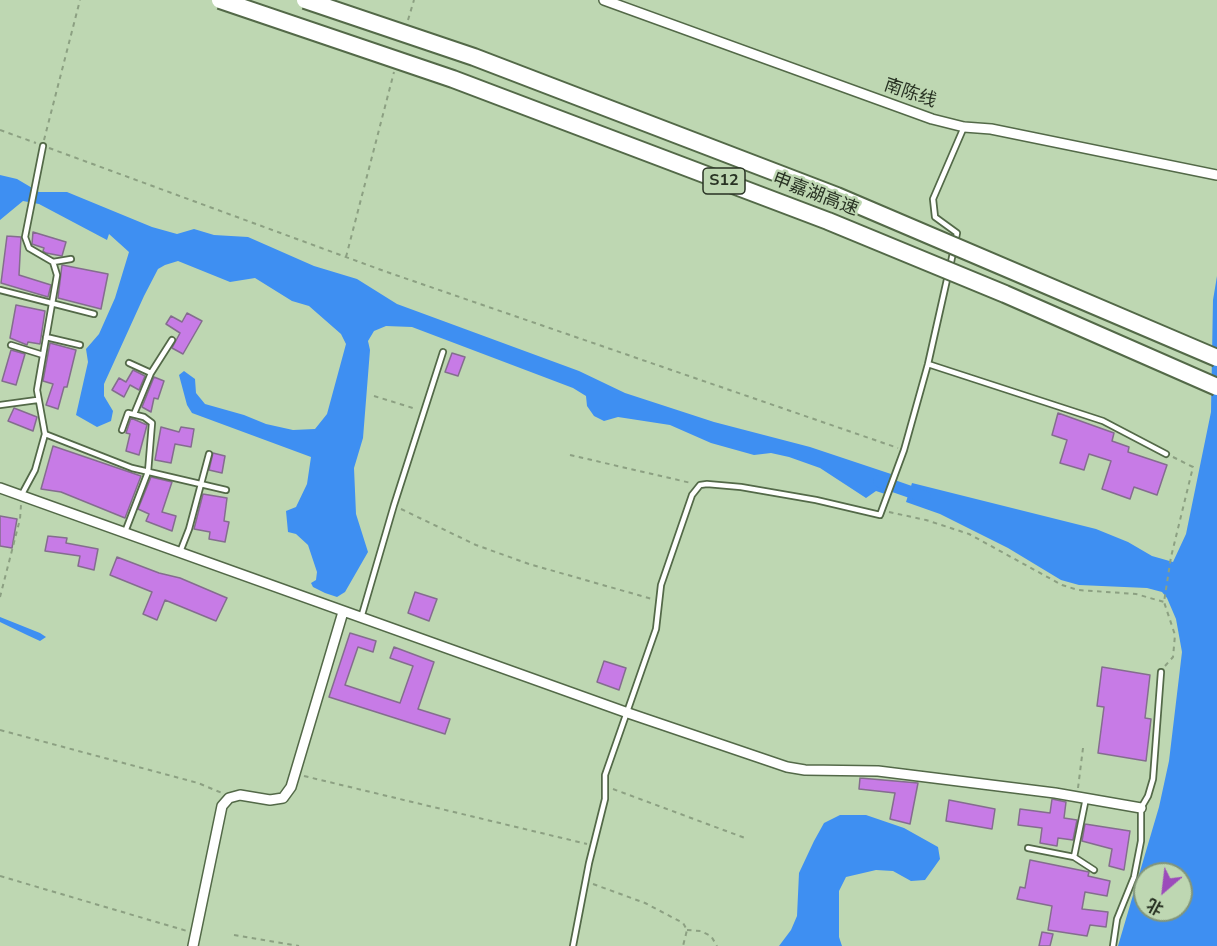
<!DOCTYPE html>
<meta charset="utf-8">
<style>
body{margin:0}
#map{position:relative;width:1217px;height:946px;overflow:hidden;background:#bed7b2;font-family:"Nunito Sans","Noto Sans SC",sans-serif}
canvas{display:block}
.north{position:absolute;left:1133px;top:862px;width:60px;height:60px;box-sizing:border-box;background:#bed7b2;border:2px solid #829579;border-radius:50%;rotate:208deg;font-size:16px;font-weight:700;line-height:24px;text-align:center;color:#283223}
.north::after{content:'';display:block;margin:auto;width:21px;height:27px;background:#9c4bbb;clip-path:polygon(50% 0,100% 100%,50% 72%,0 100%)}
</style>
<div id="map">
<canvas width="1217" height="946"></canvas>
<div class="north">北</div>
</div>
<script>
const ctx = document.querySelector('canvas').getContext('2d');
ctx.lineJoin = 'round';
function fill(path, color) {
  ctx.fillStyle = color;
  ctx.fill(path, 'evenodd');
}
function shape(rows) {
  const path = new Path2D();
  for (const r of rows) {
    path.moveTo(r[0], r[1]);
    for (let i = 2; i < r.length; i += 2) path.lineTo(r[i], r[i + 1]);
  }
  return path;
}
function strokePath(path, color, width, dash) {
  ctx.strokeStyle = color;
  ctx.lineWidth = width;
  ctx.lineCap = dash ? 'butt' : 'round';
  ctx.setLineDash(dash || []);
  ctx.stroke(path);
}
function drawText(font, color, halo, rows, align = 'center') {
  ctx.font = font + ' "Nunito Sans","Noto Sans SC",sans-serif';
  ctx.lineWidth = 5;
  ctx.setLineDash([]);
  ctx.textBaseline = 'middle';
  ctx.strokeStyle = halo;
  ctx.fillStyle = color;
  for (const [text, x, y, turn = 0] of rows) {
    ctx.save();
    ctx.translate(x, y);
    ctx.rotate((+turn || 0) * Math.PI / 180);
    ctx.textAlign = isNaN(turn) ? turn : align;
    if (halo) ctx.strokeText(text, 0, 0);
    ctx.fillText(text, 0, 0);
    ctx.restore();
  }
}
fill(shape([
 [0,175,17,179,39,192,67,192,152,227,177,234,194,229,214,235,248,237,314,266,357,279,397,304,579,371,625,393,714,422,810,447,891,474,889,484,885,494,876,491,866,498,820,468,789,457,771,453,754,455,711,443,670,425,618,417,604,421,594,416,587,406,586,396,573,388,412,327,386,326,374,331,368,341,370,350,363,438,354,468,356,514,368,552,345,592,337,597,325,593,313,587,311,583,316,580,317,572,308,545,296,534,288,532,286,511,296,507,307,484,311,457,192,413,187,405,179,375,184,371,195,379,196,393,205,404,244,415,266,424,293,430,315,429,327,414,346,344,341,334,309,306,292,301,255,278,230,282,178,261,165,265,158,269,144,296,104,384,104,396,113,411,111,421,97,427,76,415,88,362,86,349,99,334,115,298,129,252,109,234,107,240,39,204,23,201,0,220],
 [1217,276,1217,946,1118,946,1159,807,1169,761,1182,652,1176,619,1167,598,1162,592,1147,588,1079,585,1061,580,1008,548,940,514,906,502,912,483,1096,529,1128,542,1152,556,1173,562,1186,534,1211,412,1213,300],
 [1145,874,1181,874,1181,910,1145,910],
 [0,617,40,633,46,637,40,641,27,635,0,622],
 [840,815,866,815,904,828,938,847,940,859,925,880,911,881,893,871,876,870,846,877,839,891,839,937,842,946,779,946,791,930,797,916,799,873,814,841,824,823]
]), '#3e8ff2');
strokePath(shape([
 [879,481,925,497]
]), '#3e8ff2', 12);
const building = shape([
 [33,232,66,242,62,256,46,253,43,251,44,248,32,244,33,232],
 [7,236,21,237,19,275,51,285,48,297,1,283,7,236],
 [62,265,108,274,101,309,58,298,62,265],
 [16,305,45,311,40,344,28,342,27,345,10,338,16,305],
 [187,313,202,321,183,354,172,348,180,333,166,324,171,316,182,322,187,313],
 [50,343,76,350,67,387,64,387,58,409,46,405,53,384,43,381,50,343],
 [11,350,25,354,16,385,2,381,11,350],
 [452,353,465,357,458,376,445,372,452,353],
 [133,370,145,376,139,390,130,385,124,397,112,390,119,378,126,382,133,370],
 [154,377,164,381,158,399,154,398,151,412,142,407,154,377],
 [14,408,37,417,33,431,8,421,14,408],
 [1058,413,1114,433,1112,441,1129,447,1128,452,1167,465,1157,495,1134,487,1130,499,1102,489,1111,461,1089,454,1084,470,1060,463,1067,440,1052,435,1058,413],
 [131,418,147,425,139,455,126,451,130,434,126,433,131,418],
 [161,427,179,432,181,427,194,429,191,447,175,444,171,463,155,460,161,427],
 [53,446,141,476,125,518,61,492,41,489,53,446],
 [213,453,225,456,222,473,209,470,213,453],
 [151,477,172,482,162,512,176,516,172,531,146,521,149,514,138,509,151,477],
 [203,494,227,498,224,521,229,522,225,542,209,539,210,532,194,529,203,494],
 [0,516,17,519,12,548,0,546,0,516],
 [48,536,67,538,66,543,98,549,94,570,78,566,80,556,45,551,48,536],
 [117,557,159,573,180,578,227,598,216,621,165,600,157,620,143,614,152,592,110,575,117,557],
 [415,592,437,599,429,621,408,613,415,592],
 [350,633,376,641,373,652,358,647,345,685,400,703,413,666,390,658,394,647,434,662,418,709,450,719,445,734,329,697,350,633],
 [604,661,626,668,619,690,597,682,604,661],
 [1102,667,1150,675,1145,718,1151,719,1146,761,1098,753,1104,707,1097,706,1102,667],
 [860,778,918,783,910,824,890,819,895,793,859,789,860,778],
 [1052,799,1066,802,1064,818,1077,820,1073,840,1058,838,1057,846,1040,843,1042,828,1018,825,1020,809,1050,813,1052,799],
 [949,800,995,809,992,829,946,821,949,800],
 [1085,824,1130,831,1124,870,1109,866,1112,849,1082,841,1085,824],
 [1030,860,1089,872,1088,876,1110,881,1107,896,1085,892,1082,909,1108,912,1106,927,1090,925,1087,936,1048,930,1052,906,1017,899,1020,887,1025,888,1030,860],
 [1042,932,1053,934,1050,946,1039,946,1042,932]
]);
fill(building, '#c77be6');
strokePath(building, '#846d8e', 1.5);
const lane = shape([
 [53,262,71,259],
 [950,267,957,233,935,217,933,199,964,127],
 [0,290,94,314],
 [46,337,80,345],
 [11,345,43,355],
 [129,363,151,373,134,414],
 [928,364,1103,421,1166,454],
 [151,373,172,340],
 [0,405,37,400],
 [122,430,128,413,144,417,152,423,148,472,125,532],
 [45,434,132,468,226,490],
 [21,496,35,470,45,434,37,390,57,275,53,262,29,248,25,237,43,146],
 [180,552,189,529,209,454],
 [361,618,394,505,443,352],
 [1028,848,1074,857,1094,870],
 [1074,857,1086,798],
 [573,946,589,863,605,799,605,775,656,629,661,585,692,495,700,485,707,484,741,487,816,500,880,515,904,450,928,364,948,275],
 [1113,946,1117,919,1134,877,1141,841,1141,808,1148,796,1153,779,1161,672]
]);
const street = shape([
 [604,0,932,119,964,127,991,129,1217,175],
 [0,488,628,713,787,767,805,770,878,771,1055,793,1141,808],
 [193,946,222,806,229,798,240,795,270,800,283,798,291,787,343,612]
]);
strokePath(lane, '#536948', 8);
strokePath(street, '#536948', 12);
strokePath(shape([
 [408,20,414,0],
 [0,130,36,143],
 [44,140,80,0],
 [49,148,384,271,898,448],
 [346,257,394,72],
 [374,396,416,409],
 [570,455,691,483],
 [401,509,476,545,529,564,652,599],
 [889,512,926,520,969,534,1062,585,1078,590,1136,594,1164,602],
 [0,597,20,519,21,505],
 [1165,666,1173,657,1175,635,1164,602,1171,557,1193,467,1171,456],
 [0,730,198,783,222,793],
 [304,776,587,844],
 [1078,788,1083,748],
 [613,789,745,838],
 [0,876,187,931],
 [593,884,645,903,683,923,687,930,683,946],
 [687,930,701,931,711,936,717,946],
 [234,935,299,946]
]), '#8ca082', 2, [4.5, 4.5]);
strokePath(lane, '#fff', 4.5);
strokePath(street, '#fff', 9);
const highwayBridge = shape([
 [220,0,453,79,828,221,1005,294,1217,387],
 [305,0,474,57,837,196,1217,358]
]);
strokePath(highwayBridge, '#536948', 20, []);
strokePath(highwayBridge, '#fff', 16);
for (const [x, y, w] of [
 [724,181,42]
]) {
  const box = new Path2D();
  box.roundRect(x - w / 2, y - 13, w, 26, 4.5);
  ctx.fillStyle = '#bed7b2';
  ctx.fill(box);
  strokePath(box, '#283223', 1.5);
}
drawText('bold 16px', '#283223', null, [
 ["S12",724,181]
]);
drawText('18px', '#283223', '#bed7b2', [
 ["南陈线",910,94,19],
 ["申嘉湖高速",815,195,21]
]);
</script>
